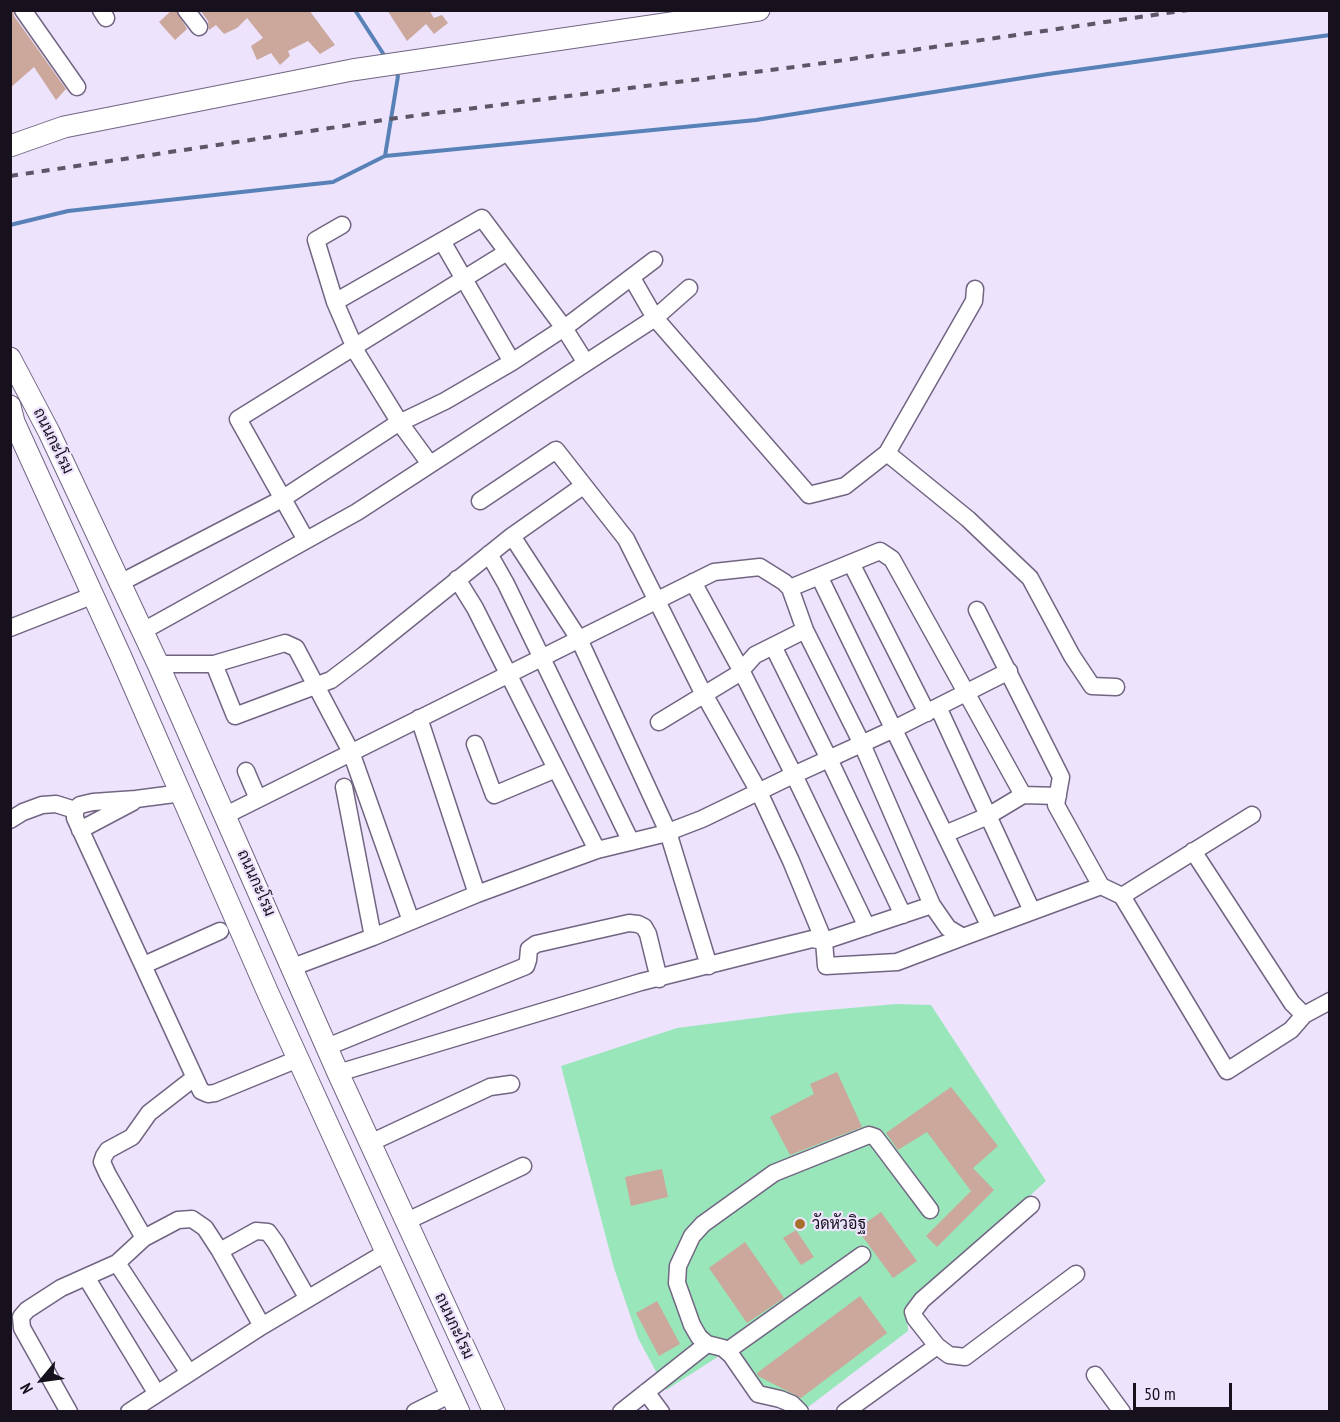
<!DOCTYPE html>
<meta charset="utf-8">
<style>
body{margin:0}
#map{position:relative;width:1340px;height:1422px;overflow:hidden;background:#ede3fd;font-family:"PT Sans Narrow",sans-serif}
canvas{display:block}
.frame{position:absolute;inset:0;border:12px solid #16111d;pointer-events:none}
.north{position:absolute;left:12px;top:1350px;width:60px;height:60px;-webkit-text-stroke:4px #ede3fd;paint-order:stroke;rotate:241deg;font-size:16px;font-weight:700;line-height:24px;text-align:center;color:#16111d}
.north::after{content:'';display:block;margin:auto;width:21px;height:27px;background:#16111d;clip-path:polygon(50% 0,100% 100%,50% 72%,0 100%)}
.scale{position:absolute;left:1133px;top:1383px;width:99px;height:27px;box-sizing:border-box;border:3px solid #16111d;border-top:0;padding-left:8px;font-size:18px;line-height:21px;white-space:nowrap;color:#16111d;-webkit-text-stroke:4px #ede3fd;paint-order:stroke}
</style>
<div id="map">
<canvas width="1340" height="1422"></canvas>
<div class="frame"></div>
<div class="north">N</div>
<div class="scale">50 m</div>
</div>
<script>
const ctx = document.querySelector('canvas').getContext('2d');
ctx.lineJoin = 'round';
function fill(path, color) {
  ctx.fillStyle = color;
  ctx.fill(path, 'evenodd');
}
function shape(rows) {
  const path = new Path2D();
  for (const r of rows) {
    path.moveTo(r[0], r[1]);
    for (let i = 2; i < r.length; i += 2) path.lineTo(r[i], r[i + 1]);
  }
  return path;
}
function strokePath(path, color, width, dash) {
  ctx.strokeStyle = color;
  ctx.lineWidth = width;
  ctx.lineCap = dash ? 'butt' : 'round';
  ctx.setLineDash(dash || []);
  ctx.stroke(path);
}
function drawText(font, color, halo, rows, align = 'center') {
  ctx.font = font + ' "PT Sans Narrow",Sarabun,sans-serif';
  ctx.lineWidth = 4.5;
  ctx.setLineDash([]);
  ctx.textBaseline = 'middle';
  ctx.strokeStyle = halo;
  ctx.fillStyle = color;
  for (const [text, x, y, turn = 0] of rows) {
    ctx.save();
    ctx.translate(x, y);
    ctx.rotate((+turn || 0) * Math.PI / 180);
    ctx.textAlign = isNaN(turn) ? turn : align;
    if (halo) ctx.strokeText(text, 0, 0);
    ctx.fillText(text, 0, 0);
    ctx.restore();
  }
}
fill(shape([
 [896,1004,931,1005,1046,1181,906,1308,908,1331,803,1411,754,1389,727,1351,666,1390,638,1338,614,1268,561,1066,677,1028,794,1013]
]), '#99e6ba');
strokePath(shape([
 [355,10,386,58],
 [385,156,398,76,395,71],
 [10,225,68,211,333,182,385,156,756,120,1048,74,1330,35]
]), '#5882b7', 4);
fill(shape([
 [10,10,13,10,14,16,66,89,56,100,34,67,10,88],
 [172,10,176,10,187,29,175,40,159,22],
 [200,10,309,10,335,45,320,54,308,41,288,51,290,56,280,65,271,53,257,60,251,46,263,38,247,18,237,28,224,34,216,25,209,30,208,21],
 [387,10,429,10,434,18,442,15,448,23,434,34,426,24,407,41],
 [837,1072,862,1127,790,1155,770,1117,814,1094,810,1084],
 [951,1087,998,1146,973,1168,994,1190,937,1247,926,1236,971,1191,927,1132,898,1150,886,1133],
 [662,1169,668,1197,631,1206,625,1177],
 [881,1212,917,1261,893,1278,857,1229],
 [796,1230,814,1257,801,1265,783,1238],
 [745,1242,784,1298,747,1323,709,1268],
 [860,1296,887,1333,801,1398,758,1376,757,1373],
 [657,1301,680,1344,659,1356,636,1313]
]), '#cca79b');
const minor = shape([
 [23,10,77,87],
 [101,10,106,18],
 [186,10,199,27],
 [342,225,316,240,335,302,358,355,400,423,430,464],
 [442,241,512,362],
 [632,278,655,318,809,495,845,486,887,453,974,301,975,289],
 [335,302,482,218,564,328,586,363],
 [887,453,968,519,1030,578,1072,656,1092,686,1116,687],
 [480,501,556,450,626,539,700,687,759,792,791,861,824,941,826,966,897,962,963,937],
 [512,536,579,639,668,832,709,966],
 [306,540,238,419,507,252],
 [489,554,506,584,631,842],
 [851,563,927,713],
 [819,576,990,927],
 [457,579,475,608,597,850],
 [693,582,741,670,794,775,867,927],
 [120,583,282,499,395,425,445,401,512,362,567,326,654,260],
 [790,588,805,630,862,744,932,905],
 [977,610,1061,777,1056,805,1101,886],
 [10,628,94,595],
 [143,631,357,512,655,318,689,288],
 [773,646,829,759,903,915],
 [158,664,214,664,285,643,296,648,351,752,411,921],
 [214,664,235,716,331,680,364,655,512,536,583,486],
 [938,707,1032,911],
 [419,718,477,894],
 [659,722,738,674,755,655,805,630],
 [475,744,494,795,556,769],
 [246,771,258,799],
 [344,787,373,937],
 [182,793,136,799,93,802,80,805,75,810,75,818,201,1091,208,1094,215,1093,298,1059],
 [1023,795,1058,796],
 [226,815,714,572,760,567,784,582,790,588,880,551,892,559,1023,795,988,816,945,834],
 [10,820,23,812,42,805,56,804,75,810],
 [80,830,133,802],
 [1122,896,1227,1071,1291,1030,1304,1015,1292,1003,1193,851],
 [144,965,220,931],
 [293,967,373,937,477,894,553,866,597,850,663,834,702,819,787,778,894,729,1009,671],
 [1304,1015,1330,1001],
 [327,1047,526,966,528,960,529,949,536,944,629,923,638,924,644,927,648,934,659,979],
 [338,1073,641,982,812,939,824,941,932,905,948,928,963,937,1101,886,1122,896,1252,815],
 [370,1143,490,1087,511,1084],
 [1031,1205,922,1300,913,1312,915,1318,937,1346,949,1355,965,1357,1076,1274],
 [405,1222,523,1166],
 [144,1238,108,1175,102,1162,104,1156,108,1150,132,1137,149,1113,194,1078],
 [220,1251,256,1231,268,1232,276,1243,308,1299],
 [117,1263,189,1373],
 [86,1277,157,1394],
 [727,1351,862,1255],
 [1095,1375,1122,1412],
 [646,1392,661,1412],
 [69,1412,22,1328,21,1317,27,1310,61,1288,117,1263,144,1238,178,1220,192,1219,205,1228,220,1251,262,1326],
 [129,1412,262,1326,385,1253],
 [415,1412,451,1394],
 [621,1412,707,1344],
 [800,1412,792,1404,780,1399,758,1394,731,1355,723,1348,707,1344,699,1337,692,1325,677,1283,678,1266,692,1236,703,1224,774,1173,869,1135,875,1137,882,1146,930,1210],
 [845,1412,937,1346]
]);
const major = shape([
 [10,146,64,127,352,70,759,10],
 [10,358,49,432,158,664,338,1073,494,1412],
 [10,406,14,422,121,657,268,993,459,1412]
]);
strokePath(minor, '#716582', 19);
strokePath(major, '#716582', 23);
strokePath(minor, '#fff', 16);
strokePath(major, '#fff', 21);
strokePath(shape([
 [10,176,397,118,817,64,1188,10]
]), '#5d5667', 4, [8, 8]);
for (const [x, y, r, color] of [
 [800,1224,6,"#a86e2e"]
]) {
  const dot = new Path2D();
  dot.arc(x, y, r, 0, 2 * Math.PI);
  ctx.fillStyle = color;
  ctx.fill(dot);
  strokePath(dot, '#ede3fd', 2);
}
drawText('16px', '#16111d', '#ede3fd', [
 ["ถนนกะโรม",53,441,64],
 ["ถนนกะโรม",256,883,66],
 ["ถนนกะโรม",454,1326,65]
]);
drawText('16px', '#16111d', '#ede3fd', [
 ["วัดหัวอิฐ",812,1224]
], 'left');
</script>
